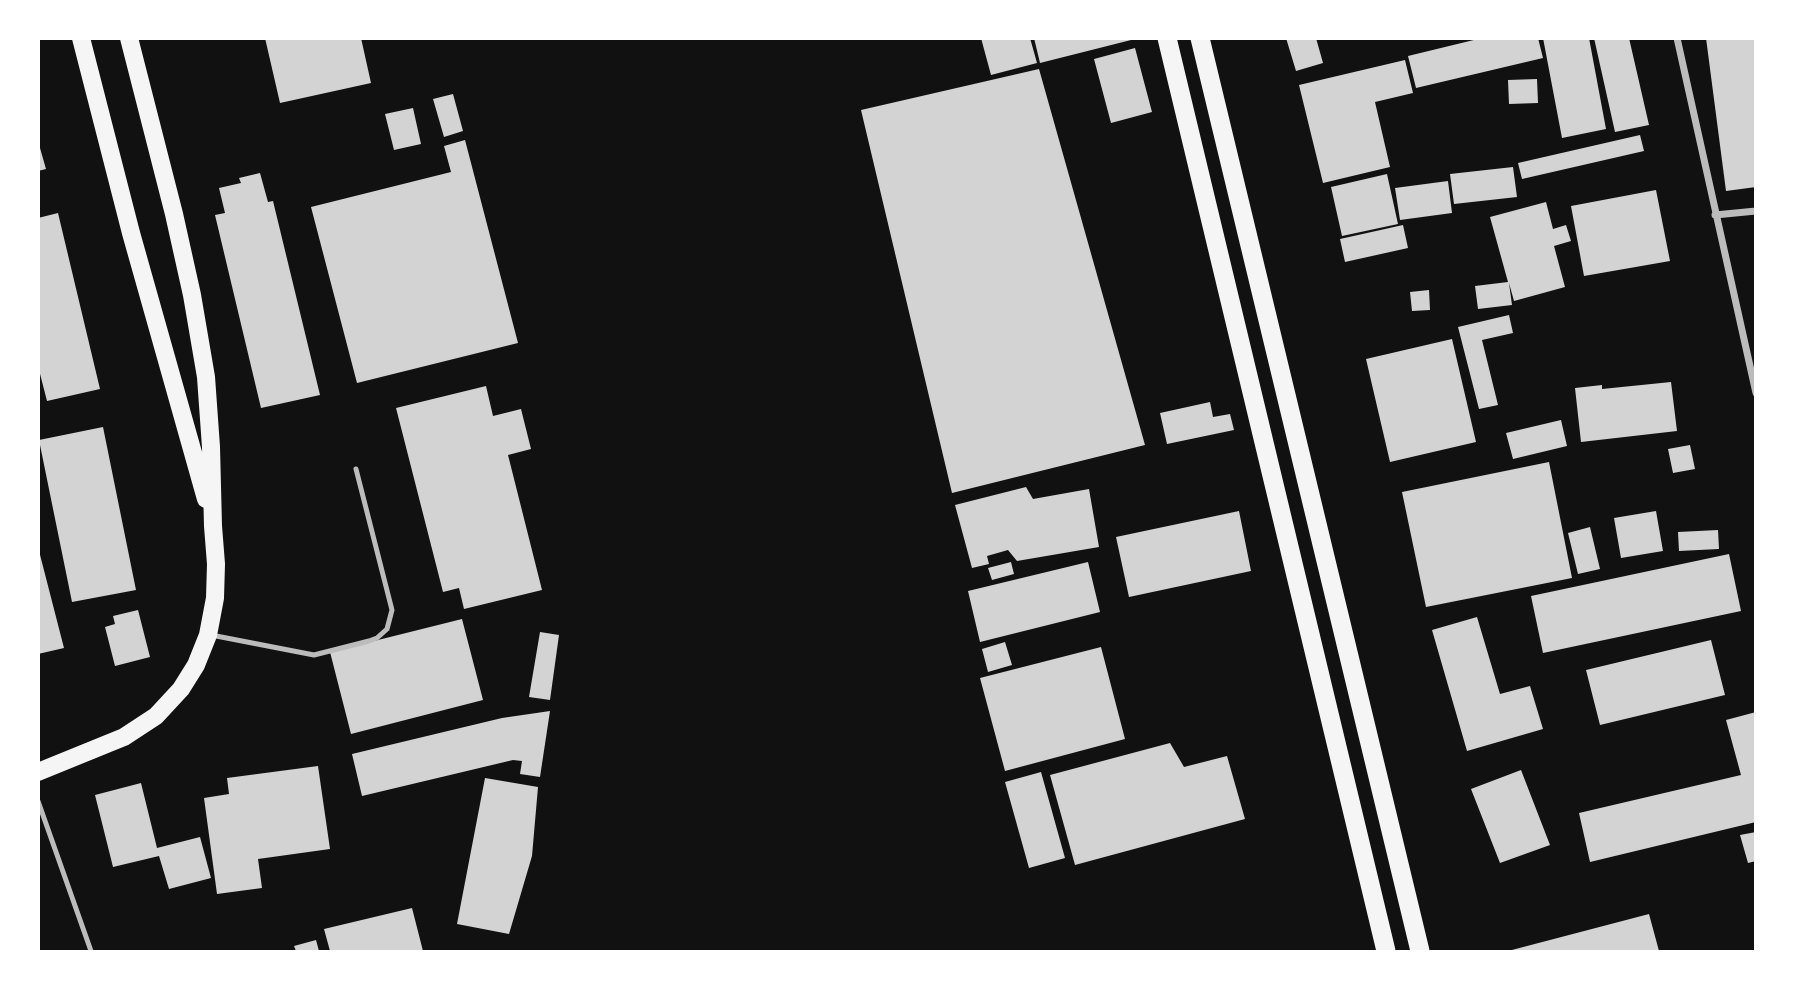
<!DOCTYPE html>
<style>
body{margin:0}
#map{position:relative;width:1794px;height:990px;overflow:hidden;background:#111;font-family:"Work Sans",sans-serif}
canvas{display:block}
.frame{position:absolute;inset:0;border:40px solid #fff;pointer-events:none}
</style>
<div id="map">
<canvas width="1794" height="990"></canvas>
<div class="frame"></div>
</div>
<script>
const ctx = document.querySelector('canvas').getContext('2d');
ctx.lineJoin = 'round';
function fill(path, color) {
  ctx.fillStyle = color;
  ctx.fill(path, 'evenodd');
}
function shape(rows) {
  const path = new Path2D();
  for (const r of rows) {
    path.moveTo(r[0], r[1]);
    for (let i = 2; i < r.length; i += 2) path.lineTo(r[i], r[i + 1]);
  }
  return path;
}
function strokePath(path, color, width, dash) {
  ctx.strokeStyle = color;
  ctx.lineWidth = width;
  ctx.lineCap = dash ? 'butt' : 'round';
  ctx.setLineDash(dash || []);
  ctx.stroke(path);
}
fill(shape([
 [265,38,361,38,371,83,280,103],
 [981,38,1030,38,1037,63,991,75],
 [1034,38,1135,38,1135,39,1040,63],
 [1286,38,1316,38,1323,63,1296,71],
 [1482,38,1538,38,1543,58,1416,88,1408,56],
 [1543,38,1589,38,1606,129,1562,138],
 [1594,38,1629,38,1649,125,1615,132],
 [1706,38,1756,38,1756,187,1726,191],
 [1135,48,1152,112,1111,123,1094,59],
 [1405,60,1413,93,1375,102,1390,167,1323,183,1299,85],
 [1039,69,1145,445,952,493,861,110],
 [1537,79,1538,103,1509,104,1508,80],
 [453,94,463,131,444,137,433,99],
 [413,108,421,144,394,150,385,114],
 [1640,135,1644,151,1522,179,1518,163],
 [465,140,518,343,357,383,311,207,451,172,444,146],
 [38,141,46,169,38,171],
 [1513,167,1517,197,1454,204,1450,174],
 [260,173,268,202,273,201,320,395,261,408,215,215,225,213,219,188,241,183,239,178],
 [1387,174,1398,224,1342,236,1331,187],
 [1448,181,1452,213,1400,220,1395,188],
 [1656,190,1670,261,1584,276,1571,206],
 [1546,202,1553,229,1566,225,1571,241,1554,246,1565,287,1514,301,1509,283,1512,305,1478,309,1475,286,1508,282,1490,217],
 [58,213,100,389,47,401,38,366,38,218],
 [1403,225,1408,248,1345,262,1340,239],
 [1429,290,1430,310,1412,311,1410,292],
 [1509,315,1513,333,1482,340,1498,405,1479,409,1458,327],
 [1452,339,1476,442,1390,462,1366,359],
 [1671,382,1677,431,1581,442,1575,388,1602,385,1602,389],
 [486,386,493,416,521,409,531,449,508,455,542,590,464,609,459,588,443,592,396,408],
 [1210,402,1213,417,1230,414,1234,430,1167,444,1160,413],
 [1561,420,1567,446,1513,459,1506,433],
 [103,427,136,590,72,602,39,440],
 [1690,445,1695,469,1673,473,1668,449],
 [1549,462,1572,578,1426,607,1402,492],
 [1026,487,1033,499,1089,489,1099,547,1017,561,1008,550,987,556,989,564,972,568,955,505],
 [1239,511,1251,571,1129,597,1116,537],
 [1656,511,1663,551,1621,558,1614,518],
 [1590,527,1600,569,1578,574,1568,533],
 [1718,530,1719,549,1679,551,1678,532],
 [38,547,64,648,38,654],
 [1729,554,1741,611,1543,653,1531,596],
 [1011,562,1014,574,992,580,988,568],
 [1088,562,1100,612,980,642,968,591],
 [138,610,150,657,115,666,105,627,115,624,113,616],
 [1477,617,1500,694,1530,686,1543,729,1467,751,1432,630],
 [462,619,483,700,351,734,330,652],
 [540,632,559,635,550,700,529,697],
 [1711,640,1725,695,1600,725,1586,670],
 [1005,642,1012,665,988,672,982,649],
 [1101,647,1125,739,1005,771,980,678],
 [550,711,540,777,520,774,522,761,513,760,362,796,352,754,502,718],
 [1756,712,1756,822,1590,862,1579,813,1741,775,1726,720],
 [1170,743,1184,767,1227,756,1245,819,1075,865,1050,775],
 [318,766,330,849,258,859,262,888,217,894,204,798,229,794,227,778],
 [1521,770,1550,845,1500,863,1471,789],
 [1041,772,1065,858,1029,868,1005,782],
 [485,778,538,787,532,856,509,934,457,924],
 [141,783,157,848,200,837,211,878,169,889,159,856,113,867,95,795],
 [1756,832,1756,861,1748,863,1740,835],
 [412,908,423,951,330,951,324,929],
 [1649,914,1659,951,1508,951],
 [316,940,319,951,296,951,294,946]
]), '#d3d3d3');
strokePath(shape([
 [211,635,314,655,369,641,377,638,387,629,392,610,356,469],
 [38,801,91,951]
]), '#bcbcbc', 5);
strokePath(shape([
 [1677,38,1756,393],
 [1715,215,1756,211]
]), '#bcbcbc', 7);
strokePath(shape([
 [81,38,131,233,206,499],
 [38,772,124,737,156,716,181,689,196,665,208,635,215,598,216,564,213,526,211,447,206,377,192,295,174,214,129,38]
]), '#f5f5f5', 18);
strokePath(shape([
 [1167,38,1386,951],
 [1200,38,1420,951]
]), '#f5f5f5', 19);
</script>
